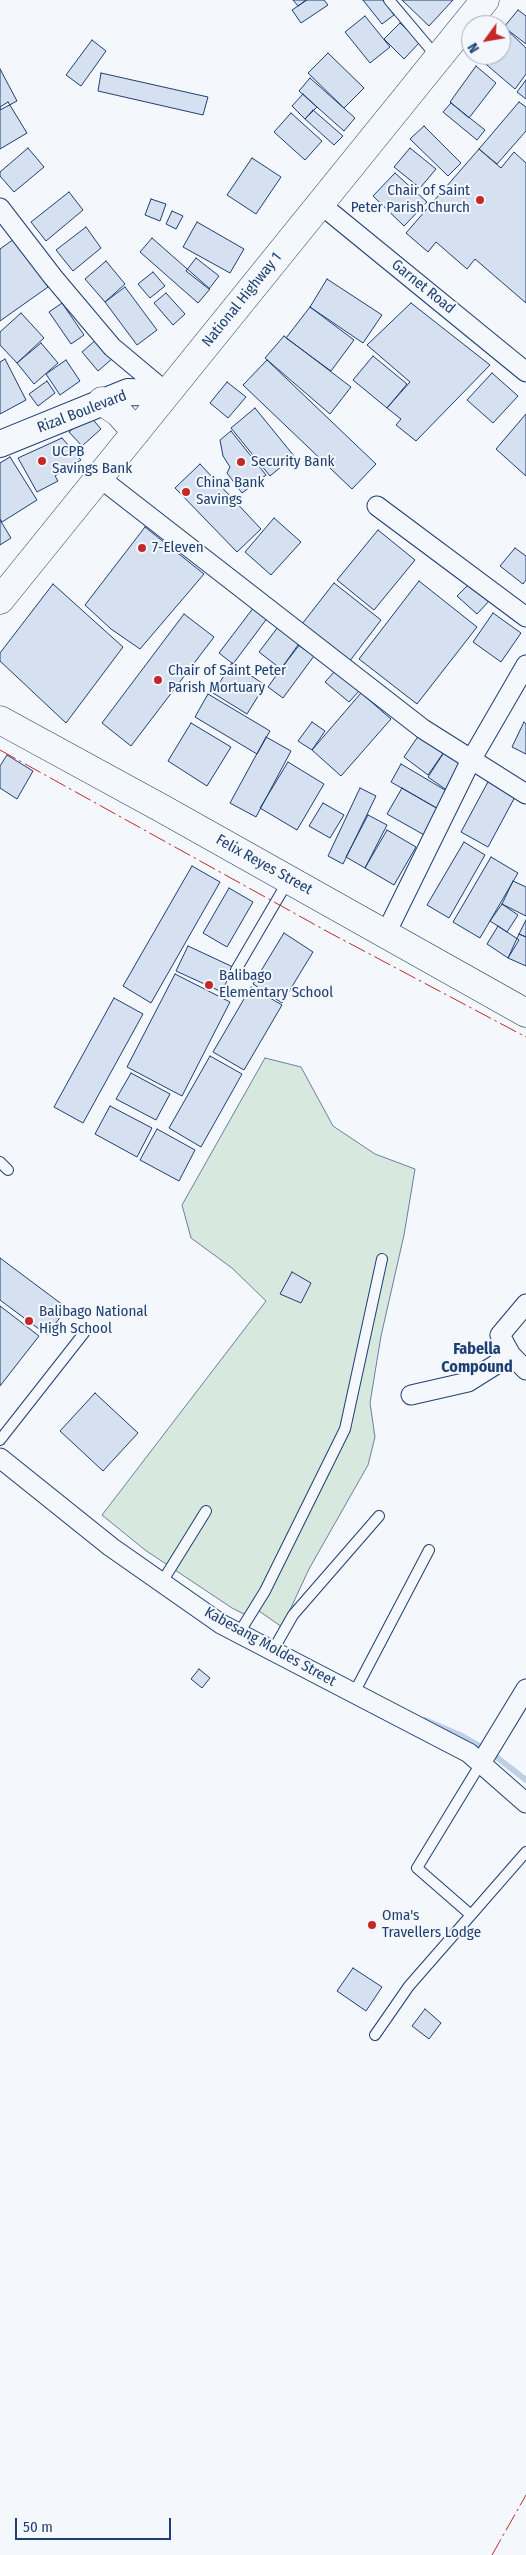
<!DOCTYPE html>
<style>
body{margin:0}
#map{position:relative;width:526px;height:2555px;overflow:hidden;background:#f4f7fb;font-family:"Fira Sans Condensed",sans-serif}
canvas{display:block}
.north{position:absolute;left:461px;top:15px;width:50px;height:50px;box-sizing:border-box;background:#f4f7fb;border:1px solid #9eadc5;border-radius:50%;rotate:238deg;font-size:14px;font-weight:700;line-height:20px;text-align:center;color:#1d3f73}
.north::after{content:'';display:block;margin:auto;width:18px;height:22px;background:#c62828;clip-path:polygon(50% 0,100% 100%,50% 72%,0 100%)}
.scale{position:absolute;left:15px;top:2518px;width:156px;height:22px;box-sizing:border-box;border:2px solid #1d3f73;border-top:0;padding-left:6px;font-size:15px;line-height:18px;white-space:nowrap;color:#1d3f73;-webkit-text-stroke:4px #f4f7fb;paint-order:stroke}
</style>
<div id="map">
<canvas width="526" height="2555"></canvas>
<div class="north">N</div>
<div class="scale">50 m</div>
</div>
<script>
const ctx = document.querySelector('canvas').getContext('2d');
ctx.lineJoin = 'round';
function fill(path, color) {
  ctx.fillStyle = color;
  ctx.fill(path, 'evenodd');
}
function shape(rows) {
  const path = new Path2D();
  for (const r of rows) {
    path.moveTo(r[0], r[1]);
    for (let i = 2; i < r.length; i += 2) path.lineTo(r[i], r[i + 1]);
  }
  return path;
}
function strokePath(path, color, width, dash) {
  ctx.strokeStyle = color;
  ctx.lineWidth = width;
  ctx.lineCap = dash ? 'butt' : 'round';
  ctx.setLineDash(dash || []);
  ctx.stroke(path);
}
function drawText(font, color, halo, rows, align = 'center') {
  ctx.font = font + ' "Fira Sans Condensed",sans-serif';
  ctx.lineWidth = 4;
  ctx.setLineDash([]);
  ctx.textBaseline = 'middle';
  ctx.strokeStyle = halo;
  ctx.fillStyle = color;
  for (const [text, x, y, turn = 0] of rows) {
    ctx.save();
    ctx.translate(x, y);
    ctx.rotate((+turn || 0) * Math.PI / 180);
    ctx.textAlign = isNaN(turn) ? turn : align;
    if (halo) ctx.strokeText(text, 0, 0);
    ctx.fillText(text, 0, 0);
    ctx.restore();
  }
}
const green = shape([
 [265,1058,301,1067,333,1126,375,1154,415,1169,404,1235,381,1336,370,1403,375,1437,368,1465,309,1569,282,1627,259,1611,246,1615,232,1608,145,1550,102,1515,266,1301,232,1268,191,1238,182,1205,265,1058]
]);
fill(green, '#d7e8df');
strokePath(green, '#687fa3', 1);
strokePath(shape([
 [425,1720,462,1736,490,1752,526,1780]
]), '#bed0e5', 6);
const building = shape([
 [293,0,306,0,298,6,293,0],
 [307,0,324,0,328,5,301,23,292,10,307,0],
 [363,0,383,0,394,15,382,24,363,0],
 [402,0,453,0,429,26,402,0],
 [518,10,526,16,526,44,504,27,518,10],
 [365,16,390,47,370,63,345,32,365,16],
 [400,23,420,42,404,59,384,39,400,23],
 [504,27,526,48,526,74,515,89,481,60,485,55,501,55,501,32,504,27],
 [92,40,106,51,81,86,66,75,92,40],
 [328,53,364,88,344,108,308,73,328,53],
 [476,66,496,83,469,118,450,102,476,66],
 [0,69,17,101,0,110,0,69],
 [101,73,208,97,203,115,98,91,101,73],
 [310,78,355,118,344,131,299,91,310,78],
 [526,80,526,99,517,92,526,80],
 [303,94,317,107,305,119,292,106,303,94],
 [8,102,27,133,0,149,0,107,8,102],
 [519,102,526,107,526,131,497,164,479,149,519,102],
 [451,103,485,130,477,140,443,112,451,103],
 [313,110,343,136,334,145,305,119,313,110],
 [291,113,322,141,305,160,274,132,291,113],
 [424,126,461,163,448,176,410,139,424,126],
 [28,148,44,167,14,192,0,176,0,172,28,148],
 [410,148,436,169,420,188,394,167,410,148],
 [479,149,501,168,514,152,526,163,526,303,475,259,467,269,436,242,428,252,406,233,479,149],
 [252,158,281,177,256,214,227,195,252,158],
 [395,173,427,202,404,226,373,196,395,173],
 [69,192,83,210,46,241,31,222,69,192],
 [151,199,166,204,160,221,145,215,151,199],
 [172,211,183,216,176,229,166,224,172,211],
 [197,222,244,249,230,273,183,247,197,222],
 [86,227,101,248,73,271,56,250,86,227],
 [152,238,210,289,198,303,140,252,152,238],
 [14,239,48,287,0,321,0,249,14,239],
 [196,258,219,276,209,289,186,271,196,258],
 [106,261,125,284,105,302,85,279,106,261],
 [153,272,165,286,150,298,138,284,153,272],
 [327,279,382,315,363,343,310,307,327,279],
 [125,287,157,330,137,345,105,302,125,287],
 [166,293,185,314,173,325,154,303,166,293],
 [62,303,84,335,71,344,49,312,62,303],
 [411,303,490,365,416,441,396,425,401,419,387,408,410,382,367,345,411,303],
 [310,307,354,340,331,371,286,338,310,307],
 [21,313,44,338,17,363,0,345,0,332,21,313],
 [284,336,351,387,330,414,265,358,284,336],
 [97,339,113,358,98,371,82,352,97,339],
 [41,343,58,363,34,384,17,363,41,343],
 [373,356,407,384,387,408,353,380,373,356],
 [5,359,26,400,0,414,0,362,5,359],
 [66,360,80,381,60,395,46,374,66,360],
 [267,360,376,464,352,489,243,385,267,360],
 [492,373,518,396,493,423,467,400,492,373],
 [47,381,55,393,38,406,29,394,47,381],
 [227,382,246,397,228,418,210,403,227,382],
 [255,408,294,456,270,476,231,428,255,408],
 [526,414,526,476,496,449,526,414],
 [89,415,101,429,82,446,69,432,89,415],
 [231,431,266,475,242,493,227,473,230,467,223,456,220,440,231,431],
 [62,438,81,460,55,476,58,481,37,492,18,458,62,438],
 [10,457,37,500,2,522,0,519,0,463,10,457],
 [200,464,261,529,237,552,175,488,200,464],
 [274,518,301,542,271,575,245,552,274,518],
 [0,520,11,538,0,545,0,520],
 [145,527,204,574,140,649,111,629,85,605,145,527],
 [378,530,415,560,374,610,337,580,378,530],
 [515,548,526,556,526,580,523,584,500,566,515,548],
 [419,581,477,627,417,704,359,659,419,581],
 [472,581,491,599,477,614,457,596,472,581],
 [334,583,381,620,349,662,302,624,334,583],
 [53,584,123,647,66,723,0,661,0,653,53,584],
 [257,603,271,613,233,664,219,653,257,603],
 [493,613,521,633,501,662,473,642,493,613],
 [184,614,214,637,131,746,102,723,184,614],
 [278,627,300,644,281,669,259,652,278,627],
 [298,645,314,656,283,698,268,687,298,645],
 [232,663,265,685,247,714,213,693,232,663],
 [335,671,359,691,349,702,325,682,335,671],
 [361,693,391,719,341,776,312,750,361,693],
 [208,694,270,731,257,754,195,717,208,694],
 [312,722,325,731,312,750,298,741,312,722],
 [524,722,526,724,526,754,512,747,524,722],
 [191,723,231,747,207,786,168,761,191,723],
 [421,732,446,749,428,775,404,757,421,732],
 [266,737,291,751,256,817,230,803,266,737],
 [445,751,466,765,448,791,428,777,445,751],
 [7,755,33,771,17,799,0,788,0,766,7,755],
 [288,762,324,784,297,830,260,808,288,762],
 [401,764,450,793,440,810,391,782,401,764],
 [489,780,516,795,488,847,461,832,489,780],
 [360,788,376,796,343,864,328,856,360,788],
 [402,788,440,810,426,836,387,814,402,788],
 [323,803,344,815,330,838,309,826,323,803],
 [368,815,387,825,365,868,346,857,368,815],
 [387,830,416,847,394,885,365,868,387,830],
 [464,842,485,855,449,918,427,905,464,842],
 [491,857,518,873,480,938,453,922,491,857],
 [192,866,220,882,151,1003,123,986,192,866],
 [513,881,526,887,526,916,502,904,513,881],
 [229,888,253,902,227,947,203,933,229,888],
 [502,904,518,915,507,932,490,921,502,904],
 [526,920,526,937,519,934,526,920],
 [498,926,519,940,508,958,487,944,498,926],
 [284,933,313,952,282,1003,253,984,284,933],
 [519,934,526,937,526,966,508,958,519,934],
 [188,946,233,967,222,992,176,971,188,946],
 [175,974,230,1002,182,1096,127,1067,175,974],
 [251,987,282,1005,244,1070,213,1052,251,987],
 [114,998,143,1014,83,1123,54,1107,114,998],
 [210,1056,242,1074,201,1147,169,1128,210,1056],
 [131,1073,170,1094,156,1120,116,1099,131,1073],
 [110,1106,152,1128,137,1157,95,1134,110,1106],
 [157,1129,195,1150,179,1181,140,1160,157,1129],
 [0,1258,67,1308,47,1335,0,1300,0,1258],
 [292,1272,311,1283,301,1303,280,1294,292,1272],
 [0,1306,39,1336,0,1386,0,1306],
 [95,1393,138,1433,103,1471,60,1431,95,1393],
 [199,1669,210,1678,202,1688,191,1679,199,1669],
 [353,1968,382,1987,366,2011,337,1991,353,1968],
 [425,2009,441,2023,429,2039,412,2026,425,2009]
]);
fill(building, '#d5e0f0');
strokePath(building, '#1d3f73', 1);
const lane = shape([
 [389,0,437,57],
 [236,970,288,881],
 [0,1162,8,1170],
 [0,1440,84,1333],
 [162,1582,206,1511],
 [239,1633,265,1591,345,1429,382,1259],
 [272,1652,293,1615,379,1516],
 [354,1693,429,1550],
 [481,1763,417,1868,471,1915,526,1852],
 [375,2035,409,1986,471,1915]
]);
const street = shape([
 [319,203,526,372],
 [0,208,53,277,112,347,167,393],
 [100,478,423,729,526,794],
 [377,506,526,617],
 [386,933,471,760,526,665],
 [511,1355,500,1335,526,1304],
 [411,1395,468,1382,511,1355,526,1370],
 [0,1458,111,1547,221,1624,469,1753,526,1803],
 [481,1763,526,1689]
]);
const secondary = shape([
 [0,444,128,392,167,393]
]);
const primary = shape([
 [0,720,163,809,526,1013]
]);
const highway = shape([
 [102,401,119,413,136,432],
 [0,600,485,0]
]);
strokePath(lane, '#1d3f73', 12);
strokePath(street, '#1d3f73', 21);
strokePath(secondary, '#1d3f73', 28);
strokePath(primary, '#1d3f73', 29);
strokePath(highway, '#1d3f73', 29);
strokePath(lane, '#f4f7fb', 10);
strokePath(street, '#f4f7fb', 19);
strokePath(secondary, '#f4f7fb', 26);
strokePath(primary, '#f4f7fb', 28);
strokePath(highway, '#f4f7fb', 28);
strokePath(shape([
 [0,750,330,933,526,1037],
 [492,2555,526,2495]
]), '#c62828', 1, [18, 4, 2.5, 4]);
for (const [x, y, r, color] of [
 [480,200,5,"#c62828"],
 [42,461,5,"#c62828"],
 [241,462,5,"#c62828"],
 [186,492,5,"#c62828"],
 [142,548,5,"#c62828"],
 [158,680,5,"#c62828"],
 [209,985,5,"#c62828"],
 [29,1321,5,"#c62828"],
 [372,1925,5,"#c62828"]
]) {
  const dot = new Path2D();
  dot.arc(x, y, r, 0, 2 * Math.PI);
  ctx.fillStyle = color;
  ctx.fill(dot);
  strokePath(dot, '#f4f7fb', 2);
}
drawText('15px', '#1d3f73', '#f4f7fb', [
 ["Chair of Saint",470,191,"right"],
 ["Peter Parish Church",470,208,"right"],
 ["UCPB",52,452],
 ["Savings Bank",52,469],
 ["Security Bank",251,462],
 ["China Bank",196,483],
 ["Savings",196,500],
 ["7-Eleven",152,548],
 ["Chair of Saint Peter",168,671],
 ["Parish Mortuary",168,688],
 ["Balibago",219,976],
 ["Elementary School",219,993],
 ["Balibago National",39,1312],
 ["High School",39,1329],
 ["Oma's",382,1916],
 ["Travellers Lodge",382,1933]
], 'left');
drawText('15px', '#1d3f73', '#f4f7fb', [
 ["Garnet Road",423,287,39],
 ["National Highway 1",242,300,-51],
 ["Rizal Boulevard",82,412,-21],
 ["Felix Reyes Street",264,865,29],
 ["Kabesang Moldes Street",270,1647,29]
]);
drawText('bold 16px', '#1d3f73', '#f4f7fb', [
 ["Fabella",477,1350],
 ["Compound",477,1368]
]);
</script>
